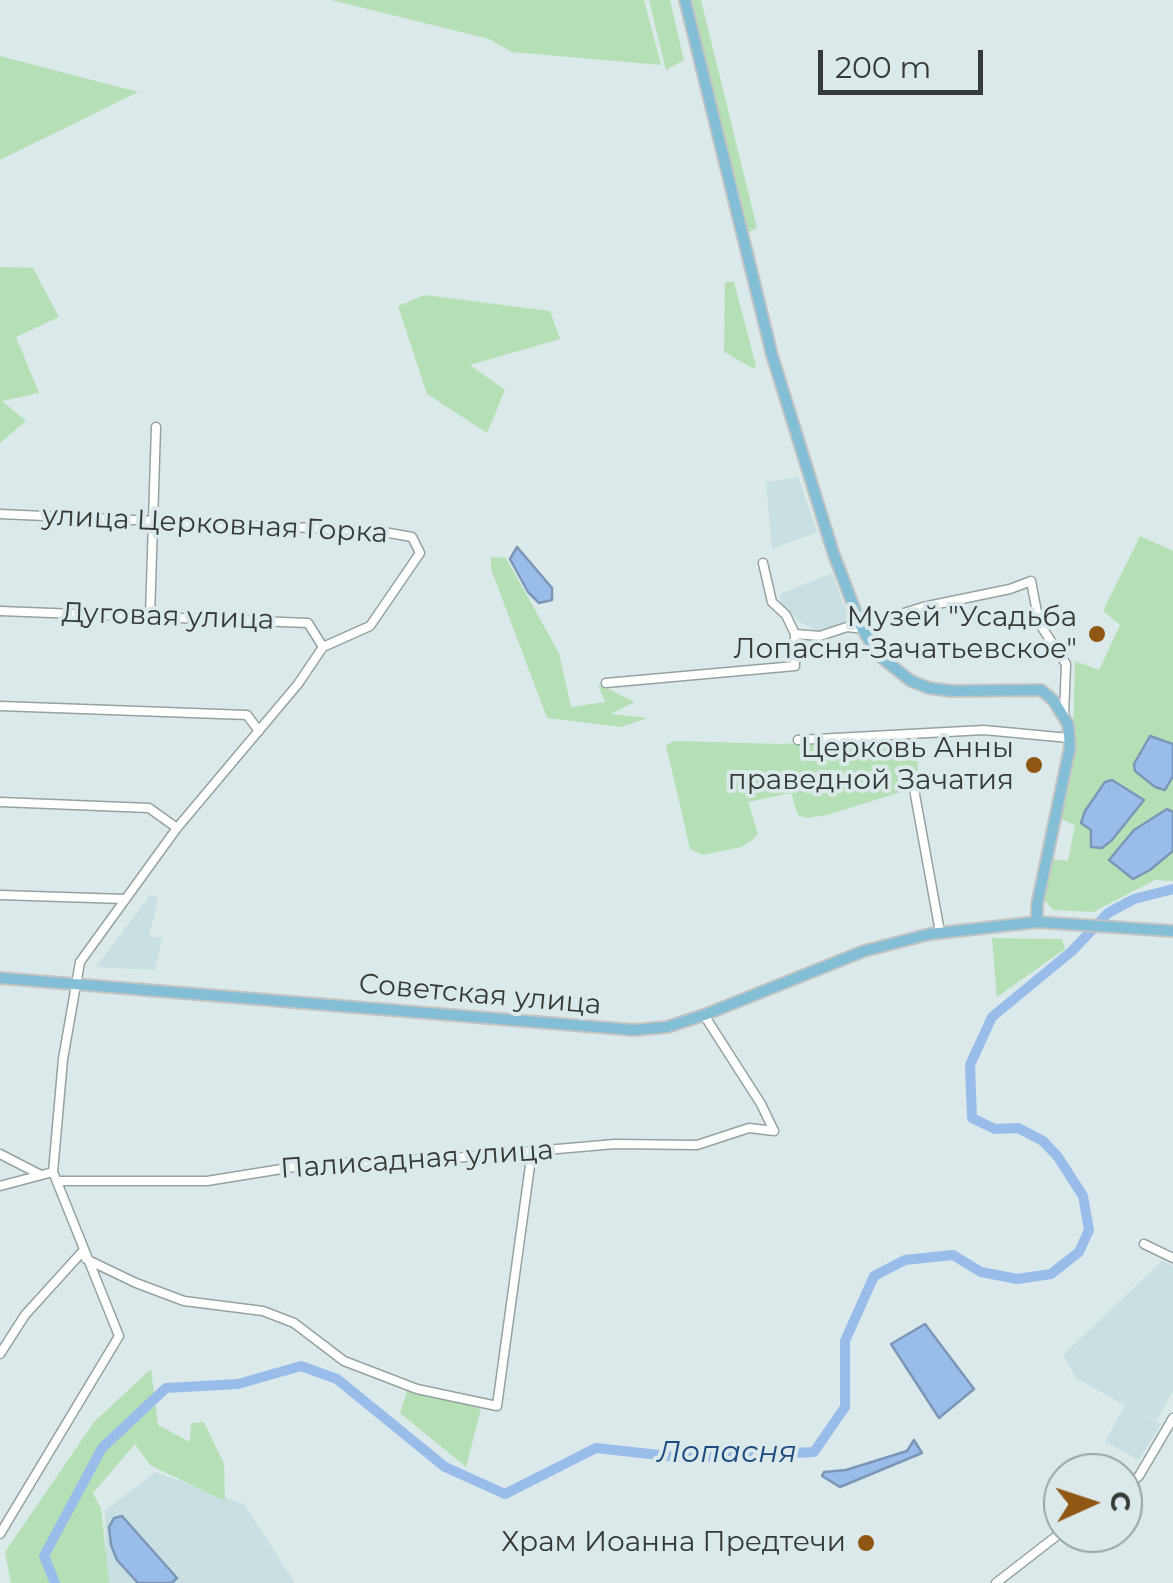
<!DOCTYPE html>
<meta charset="utf-8">
<style>
body{margin:0}
#map{position:relative;width:1173px;height:1583px;overflow:hidden;background:#dbe9ea;font-family:Montserrat,sans-serif}
canvas{display:block}
.north{position:absolute;left:1043px;top:1453px;width:100px;height:100px;box-sizing:border-box;background:#dbe9ea;border:2px solid #99a3a4;border-radius:50%;rotate:87deg;font-size:28px;font-weight:700;line-height:40px;text-align:center;color:#353b3b}
.north::after{content:'';display:block;margin:auto;width:35px;height:45px;background:#905613;clip-path:polygon(50% 0,100% 100%,50% 72%,0 100%)}
.scale{position:absolute;left:818px;top:50px;width:165px;height:45px;box-sizing:border-box;border:5px solid #353b3b;border-top:0;padding-left:12px;font-size:30px;line-height:35px;white-space:nowrap;color:#353b3b;-webkit-text-stroke:8px #dbe9ea;paint-order:stroke}
</style>
<div id="map">
<canvas width="1173" height="1583"></canvas>
<div class="north">С</div>
<div class="scale">200 m</div>
</div>
<script>
const ctx = document.querySelector('canvas').getContext('2d');
ctx.lineJoin = 'round';
function fill(path, color) {
  ctx.fillStyle = color;
  ctx.fill(path, 'evenodd');
}
function shape(rows) {
  const path = new Path2D();
  for (const r of rows) {
    path.moveTo(r[0], r[1]);
    for (let i = 2; i < r.length; i += 2) path.lineTo(r[i], r[i + 1]);
  }
  return path;
}
function strokePath(path, color, width, dash) {
  ctx.strokeStyle = color;
  ctx.lineWidth = width;
  ctx.lineCap = dash ? 'butt' : 'round';
  ctx.setLineDash(dash || []);
  ctx.stroke(path);
}
function drawText(font, color, halo, rows, align = 'center') {
  ctx.font = font + ' Montserrat,sans-serif';
  ctx.lineWidth = 8;
  ctx.setLineDash([]);
  ctx.textBaseline = 'middle';
  ctx.strokeStyle = halo;
  ctx.fillStyle = color;
  for (const [text, x, y, turn = 0] of rows) {
    ctx.save();
    ctx.translate(x, y);
    ctx.rotate((+turn || 0) * Math.PI / 180);
    ctx.textAlign = isNaN(turn) ? turn : align;
    if (halo) ctx.strokeText(text, 0, 0);
    ctx.fillText(text, 0, 0);
    ctx.restore();
  }
}
fill(shape([
 [798,477,817,532,772,549,766,482],
 [832,573,850,622,818,631,800,622,781,603,780,594],
 [151,894,158,899,149,937,162,937,155,970,96,967],
 [1162,1261,1173,1266,1173,1390,1157,1420,1143,1414,1161,1424,1139,1460,1105,1442,1125,1405,1076,1378,1063,1355],
 [155,1472,244,1504,295,1583,106,1583,105,1511]
]), '#c8e0e1');
fill(shape([
 [331,0,644,0,661,65,512,52,489,39],
 [649,0,670,0,684,60,666,70],
 [692,0,701,0,757,228,747,233],
 [0,56,138,92,0,160],
 [0,267,33,268,59,317,16,337,39,393,2,401,26,421,0,443],
 [725,282,734,282,756,366,754,369,724,352],
 [425,295,550,311,560,339,470,365,505,390,487,433,427,394,398,306],
 [1140,536,1173,551,1173,881,1155,880,1093,912,1053,910,1043,898,1050,859,1068,861,1075,825,1058,818,1073,738,1075,661,1099,670,1120,625,1103,611],
 [491,557,506,558,559,653,571,707,605,702,598,684,635,702,611,714,648,718,621,727,547,718,491,569],
 [917,736,918,783,914,788,827,815,807,818,798,815,791,793,748,802,758,834,751,841,741,847,703,855,690,849,666,745,675,741,782,744],
 [992,938,1062,939,1065,949,997,997],
 [151,1369,158,1425,190,1442,191,1423,204,1422,224,1464,225,1501,150,1465,135,1444,93,1493,101,1509,109,1583,11,1583,5,1552,94,1422],
 [408,1388,481,1409,466,1467,400,1413]
]), '#b5e0b5');
const water = shape([
 [517,547,552,588,552,600,539,603,528,592,510,559,517,547],
 [1150,736,1173,744,1173,776,1165,790,1155,787,1135,771,1134,764,1150,736],
 [1112,780,1144,800,1112,840,1102,848,1091,847,1091,830,1081,823,1085,811,1105,782,1112,780],
 [1167,809,1173,812,1173,851,1150,870,1133,879,1109,860,1134,830,1167,809],
 [925,1324,974,1389,939,1418,891,1344,925,1324],
 [914,1440,922,1453,840,1487,822,1476,824,1472,846,1470,907,1451,914,1440],
 [122,1516,177,1578,172,1583,138,1583,117,1560,111,1545,109,1527,114,1518,122,1516]
]);
fill(water, '#99bdea');
strokePath(water, '#7b96b6', 2.5);
strokePath(shape([
 [55,1583,44,1556,102,1448,166,1388,238,1384,301,1366,337,1379,445,1467,505,1494,596,1448,686,1458,814,1452,845,1407,845,1341,874,1276,905,1260,953,1255,981,1272,1017,1279,1051,1274,1079,1252,1089,1230,1083,1196,1058,1157,1043,1141,1018,1128,995,1129,972,1118,970,1065,992,1017,1072,951,1108,913,1134,899,1173,889]
]), '#99bdea', 10);
const minor = shape([
 [0,514,378,531,412,537,420,553,370,626,323,647,298,684,177,828,80,962,63,1059,53,1172,119,1336,0,1534],
 [763,563,772,602,786,615,795,634],
 [0,611,308,623,323,647],
 [150,616,156,427],
 [606,683,795,666,795,634,820,636,847,627,856,628,923,607,1010,589,1031,581,1039,623,1066,664,1064,715],
 [0,706,247,715,259,731],
 [798,740,984,730,1069,738],
 [914,789,940,932],
 [0,802,149,808,177,828],
 [0,895,125,899],
 [704,1015,761,1104,774,1131],
 [0,1154,39,1174],
 [57,1181,207,1181,294,1167,374,1161,453,1158,615,1144,697,1145,749,1128,774,1131],
 [0,1186,53,1172],
 [1144,1244,1173,1258],
 [86,1259,136,1283,184,1301,263,1311,294,1323,344,1361,417,1389,497,1406,532,1151],
 [0,1354,25,1315,83,1251],
 [1123,1489,1139,1476,1173,1418],
 [996,1583,1063,1531]
]);
const major = shape([
 [685,0,772,355,833,552,861,626,877,654,911,681,929,688,952,691,1041,690,1053,700,1068,724,1070,747,1037,905,1037,922],
 [0,978,634,1030,667,1027,704,1015,864,951,930,934,1037,922,1173,931]
]);
strokePath(minor, '#95a2a3', 11);
strokePath(major, '#c2c4c4', 14);
strokePath(minor, '#fff', 8);
strokePath(major, '#82bfd6', 10);
for (const [x, y, r, color] of [
 [1097,634,10,"#905613"],
 [1034,765,10,"#905613"],
 [866,1543,10,"#905613"]
]) {
  const dot = new Path2D();
  dot.arc(x, y, r, 0, 2 * Math.PI);
  ctx.fillStyle = color;
  ctx.fill(dot);
  strokePath(dot, '#dbe9ea', 4);
}
drawText('28px', '#353b3b', '#dbe9ea', [
 ["улица Церковная Горка",215,525,3],
 ["Дуговая улица",168,617,2],
 ["Советская улица",480,995,5],
 ["Палисадная улица",417,1160,-4]
]);
drawText('28px', '#353b3b', '#dbe9ea', [
 ["Музей \"Усадьба",1077,618],
 ["Лопасня-Зачатьевское\"",1077,650],
 ["Церковь Анны",1014,749],
 ["праведной Зачатия",1014,781],
 ["Храм Иоанна Предтечи",846,1543]
], 'right');
drawText('italic 30px', '#1c4b82', '#dbe9ea', [
 ["Лопасня",727,1453]
]);
</script>
